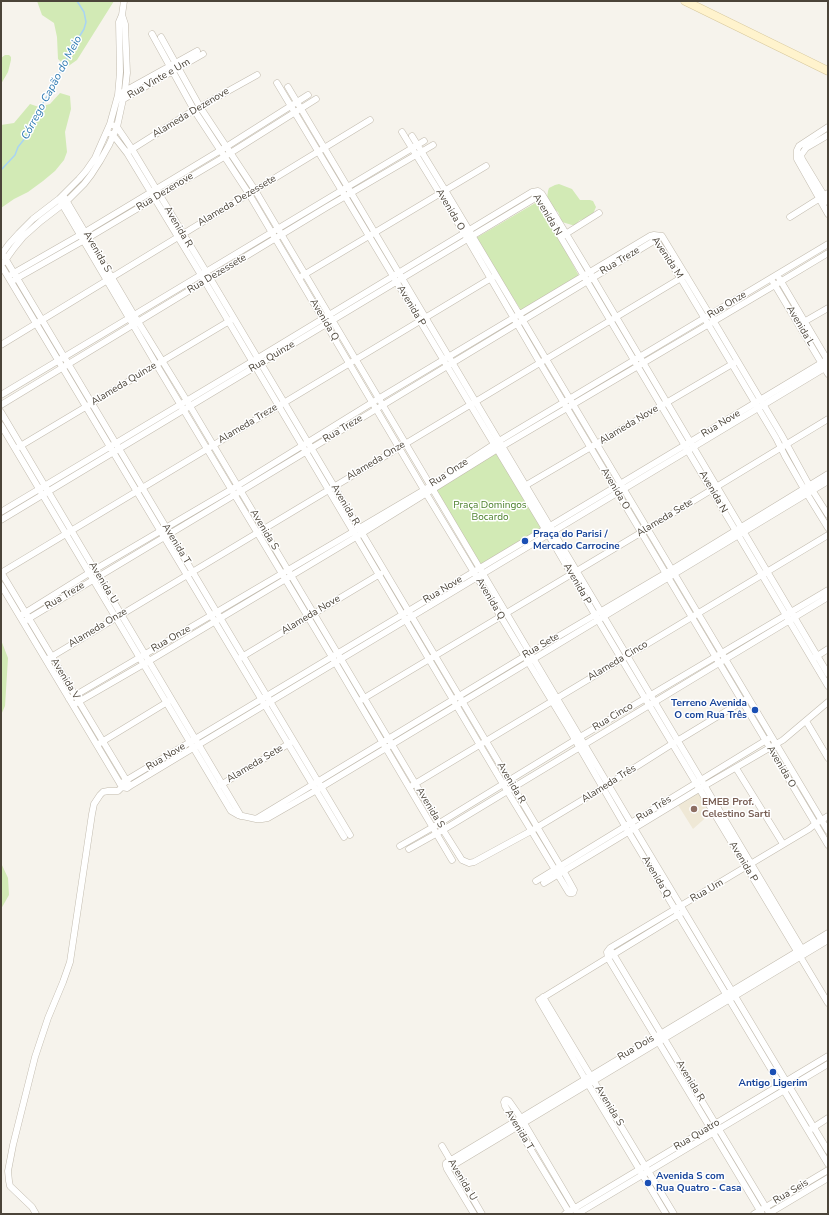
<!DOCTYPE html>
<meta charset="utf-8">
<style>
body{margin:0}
#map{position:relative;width:829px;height:1215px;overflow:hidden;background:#f6f3ec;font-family:"Nunito Sans",sans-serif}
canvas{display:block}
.frame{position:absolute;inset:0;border:2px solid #4b4439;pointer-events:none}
</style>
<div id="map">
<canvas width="829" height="1215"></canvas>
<div class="frame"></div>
</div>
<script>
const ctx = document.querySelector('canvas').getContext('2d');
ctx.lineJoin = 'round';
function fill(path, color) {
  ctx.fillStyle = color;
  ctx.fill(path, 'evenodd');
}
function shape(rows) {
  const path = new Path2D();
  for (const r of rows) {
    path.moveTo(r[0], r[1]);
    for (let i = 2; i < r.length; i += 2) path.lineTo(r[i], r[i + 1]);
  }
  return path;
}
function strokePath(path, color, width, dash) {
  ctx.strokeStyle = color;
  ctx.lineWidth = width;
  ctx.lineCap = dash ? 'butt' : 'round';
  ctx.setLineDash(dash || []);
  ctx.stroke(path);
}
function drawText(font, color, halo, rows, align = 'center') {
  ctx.font = font + ' "Nunito Sans",sans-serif';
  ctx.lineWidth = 3;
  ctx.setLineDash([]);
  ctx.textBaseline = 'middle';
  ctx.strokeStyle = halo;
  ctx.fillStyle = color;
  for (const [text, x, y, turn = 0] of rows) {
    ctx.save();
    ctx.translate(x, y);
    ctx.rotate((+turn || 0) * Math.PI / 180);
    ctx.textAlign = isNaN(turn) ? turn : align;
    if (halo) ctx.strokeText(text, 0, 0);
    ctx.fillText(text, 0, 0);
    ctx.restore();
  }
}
fill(shape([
 [699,792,711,813,693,829,678,805]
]), '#efe8d6');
fill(shape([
 [37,1,114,1,77,60,67,67,58,59,57,37,54,23,42,15],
 [5,55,9,55,11,57,11,60,8,72,1,84,1,58],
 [60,93,70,96,71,109,65,132,67,152,64,160,55,171,43,181,28,192,14,199,1,208,1,125,14,123,30,104,39,107,50,104],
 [559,184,572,189,580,200,590,200,593,201,596,207,593,214,588,219,580,220,575,225,572,225,562,222,558,212,552,208,547,198,548,191,549,188,555,185],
 [537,202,559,238,579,276,521,310,500,278,476,238],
 [496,451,543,529,480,567,434,490],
 [1,640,8,658,5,706,1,715],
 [1,863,8,878,9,895,1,909]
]), '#d2eab5');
strokePath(shape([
 [1,170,15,155,18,147,30,132,45,99,50,93,71,50,84,29,86,22,84,12,77,1]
]), '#a9d4f2', 1.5);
const street = shape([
 [152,34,194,110,249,194,424,490,567,726,625,826,828,1164],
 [161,37,200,107,255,190,634,828,828,1151],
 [277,83,545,529,598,620,828,1003],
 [288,87,805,954],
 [123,92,197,51],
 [122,100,203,54],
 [828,127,799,146,797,150,797,159,828,214],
 [107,132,113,135,127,153,201,275,503,784,569,893,573,893,574,890,564,872,210,278,132,149,117,127,110,124],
 [402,132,464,233,540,363,828,845],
 [412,136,445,190,828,831],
 [129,151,194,110,257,75],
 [801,155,802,159,828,202],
 [801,155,806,148,828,135],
 [535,194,828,686],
 [63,195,134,315,187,401,443,830,462,860,469,863,474,862,531,831,609,784,672,744,748,698],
 [59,199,156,364,332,657,452,860],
 [790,217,828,193],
 [564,235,599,213],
 [653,237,656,240,681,279,776,438,785,456,804,489,828,528],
 [2,253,350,835],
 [1,255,9,244,19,233,33,219,59,199,79,179,86,171,95,158,102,142,110,124,118,95,120,72,119,22,122,15,124,1],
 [4,262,14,248,23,237,41,221,67,201,84,184,91,175,100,161,109,145,117,127,125,90,127,73,125,24,122,15],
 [1,265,344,837],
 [12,274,80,235,226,147,308,95],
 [302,276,486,166],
 [779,278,828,361],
 [14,280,88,238,224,157,316,99],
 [773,282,828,374],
 [802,323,828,308],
 [1,345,370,120],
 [1,395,424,141],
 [1,405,327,207,433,145],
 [1,412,241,816],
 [1,425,231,811,238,815,256,819,262,819,268,818,315,791,828,481],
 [17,448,231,320],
 [523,487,734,363],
 [1,512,258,358,532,192,538,191,542,194,593,278,828,674],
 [1,520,542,194],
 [1,572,128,783],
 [1,573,493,277],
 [1,585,122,787],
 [20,616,89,573,237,486,373,402,650,236,654,235,662,236,710,315,781,434,809,485,828,515],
 [23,622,241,491,662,236],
 [240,658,380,574],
 [814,658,828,649],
 [46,660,686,275],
 [69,699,424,490,499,441,828,244],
 [361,700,647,529,828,419],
 [73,705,144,664,356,537,496,450,770,288,828,253],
 [806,721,828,758],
 [100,743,169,701],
 [736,768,783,844],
 [120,784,635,475,828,359],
 [413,785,828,535],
 [219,786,290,743],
 [122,787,127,788,130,786,828,366],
 [256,819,525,656,671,570,828,474],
 [400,846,433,827,580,737,828,590],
 [409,849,443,830,828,597],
 [536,881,768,739],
 [544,883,699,789,783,740,828,702],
 [612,952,770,1214],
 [543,997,674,1214],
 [811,1129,828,1118],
 [442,1146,482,1214],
 [447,1169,828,940],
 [36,1214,32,1207,10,1186,9,1181,8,1171,13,1145,35,1057,48,1018,63,982,70,962,92,814,94,804,100,795,103,792,108,791,118,791,122,787],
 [474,1214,447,1169,446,1166,446,1163,828,933],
 [565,1214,828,1056],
 [570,1214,517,1127,505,1106,504,1102,505,1100,507,1100,509,1101,521,1118,576,1211],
 [577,1214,828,1064],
 [666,1214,588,1084,539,1000,681,913],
 [754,1214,828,1170],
 [762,1214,608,958,607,952,610,948,809,829,815,824,828,816],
 [768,1214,828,1178]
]);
const secondary = shape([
 [685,1,828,71]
]);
strokePath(street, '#c2bbae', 7);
strokePath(secondary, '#d6c79b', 9);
strokePath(street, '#fff', 6);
strokePath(secondary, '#fff3cd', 8);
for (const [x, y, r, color] of [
 [525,541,4,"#1a4fb4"],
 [755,710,4,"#1a4fb4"],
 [694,809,4,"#8d6e63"],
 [773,1072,4,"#1a4fb4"],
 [648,1183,4,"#1a4fb4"]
]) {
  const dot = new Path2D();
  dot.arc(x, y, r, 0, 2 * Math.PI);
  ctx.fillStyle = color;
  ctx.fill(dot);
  strokePath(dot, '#fff', 1.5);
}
drawText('10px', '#4b4439', '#fff', [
 ["Rua Vinte e Um",159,79,-30],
 ["Alameda Dezenove",191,113,-31],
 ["Rua Dezenove",165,192,-31],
 ["Alameda Dezessete",237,201,-31],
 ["Avenida O",450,210,59],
 ["Avenida N",547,215,59],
 ["Avenida R",178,227,59],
 ["Avenida S",97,252,60],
 ["Avenida M",667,258,56],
 ["Rua Treze",620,261,-31],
 ["Rua Dezessete",217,274,-31],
 ["Rua Onze",727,305,-31],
 ["Avenida P",411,306,59],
 ["Avenida Q",324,320,59],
 ["Avenida L",800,326,59],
 ["Rua Quinze",272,357,-31],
 ["Alameda Quinze",124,384,-31],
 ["Alameda Treze",248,424,-31],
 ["Rua Nove",721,424,-31],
 ["Alameda Nove",629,425,-31],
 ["Rua Treze",343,429,-31],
 ["Alameda Onze",376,461,-31],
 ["Rua Onze",449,473,-33],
 ["Avenida O",615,489,59],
 ["Avenida N",713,492,60],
 ["Avenida R",345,505,59],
 ["Alameda Sete",665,518,-31],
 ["Avenida S",264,530,59],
 ["Avenida T",176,544,59],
 ["Avenida U",103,583,59],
 ["Avenida P",577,584,60],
 ["Rua Nove",443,590,-31],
 ["Rua Treze",65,596,-31],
 ["Avenida Q",490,599,59],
 ["Alameda Nove",311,615,-31],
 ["Alameda Onze",98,628,-31],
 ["Rua Onze",171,639,-30],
 ["Rua Sete",541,646,-30],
 ["Alameda Cinco",618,661,-31],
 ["Avenida V",65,679,59],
 ["Rua Cinco",613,717,-31],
 ["Rua Nove",166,757,-31],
 ["Alameda Sete",255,764,-31],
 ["Avenida O",781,767,59],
 ["Avenida R",511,783,59],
 ["Alameda Três",609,784,-32],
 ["Avenida S",430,808,59],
 ["Rua Três",654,809,-32],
 ["Avenida P",743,862,59],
 ["Avenida Q",656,877,59],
 ["Rua Um",707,891,-30],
 ["Rua Dois",636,1048,-31],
 ["Avenida R",690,1081,59],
 ["Avenida S",609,1106,59],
 ["Avenida T",519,1130,59],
 ["Rua Quatro",697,1135,-31],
 ["Avenida U",462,1180,59],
 ["Rua Seis",791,1192,-31]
]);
drawText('10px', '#4a7f2a', '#fff', [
 ["Praça Domingos",490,506],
 ["Bocardo",490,518]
]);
drawText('bold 10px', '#164399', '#fff', [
 ["Praça do Parisi /",533,535],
 ["Mercado Carrocine",533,547],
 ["Terreno Avenida",747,704,"right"],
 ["O com Rua Três",747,716,"right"],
 ["Antigo Ligerim",773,1084,"center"],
 ["Avenida S com",656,1177],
 ["Rua Quatro - Casa",656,1189]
], 'left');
drawText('bold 10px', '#785e54', '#fff', [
 ["EMEB Prof.",702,803],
 ["Celestino Sarti",702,815]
], 'left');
drawText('italic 11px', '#2e7ab2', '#fff', [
 ["Córrego Capão do Meio",52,88,-62]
]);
</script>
